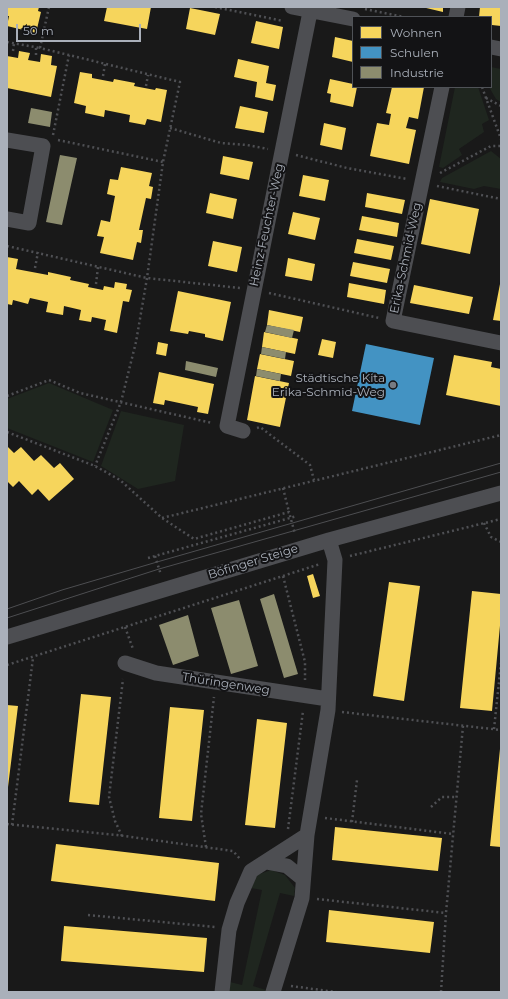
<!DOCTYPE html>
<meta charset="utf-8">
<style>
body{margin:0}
#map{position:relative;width:508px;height:999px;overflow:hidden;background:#191919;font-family:Montserrat,sans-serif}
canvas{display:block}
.frame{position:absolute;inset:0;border:8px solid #aab0ba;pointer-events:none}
.legend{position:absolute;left:352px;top:16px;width:140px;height:72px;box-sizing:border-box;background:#131315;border:1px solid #4f5257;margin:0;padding:5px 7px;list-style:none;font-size:12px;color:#aab0ba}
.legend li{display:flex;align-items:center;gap:8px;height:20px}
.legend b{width:20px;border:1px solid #4f5257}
.scale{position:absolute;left:16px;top:24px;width:125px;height:18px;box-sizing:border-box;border:2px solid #aab0ba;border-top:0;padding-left:5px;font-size:12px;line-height:14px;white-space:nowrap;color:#aab0ba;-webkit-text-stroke:3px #131315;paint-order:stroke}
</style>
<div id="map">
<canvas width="508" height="999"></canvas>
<div class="frame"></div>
<ul class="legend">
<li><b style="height:11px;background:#f6d55c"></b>Wohnen</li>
<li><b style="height:11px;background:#4393c3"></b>Schulen</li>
<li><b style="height:11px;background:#8c8c6e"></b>Industrie</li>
</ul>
<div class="scale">50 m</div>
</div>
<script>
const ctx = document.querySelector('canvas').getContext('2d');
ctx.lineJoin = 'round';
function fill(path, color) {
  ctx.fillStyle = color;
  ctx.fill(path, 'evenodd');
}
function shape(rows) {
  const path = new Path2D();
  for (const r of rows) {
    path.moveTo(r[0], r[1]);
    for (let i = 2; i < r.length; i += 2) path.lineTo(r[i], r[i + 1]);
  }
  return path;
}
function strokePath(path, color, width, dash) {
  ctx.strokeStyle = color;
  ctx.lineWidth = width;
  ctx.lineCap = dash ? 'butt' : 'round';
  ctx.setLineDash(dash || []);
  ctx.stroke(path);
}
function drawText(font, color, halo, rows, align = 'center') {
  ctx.font = font + ' Montserrat,sans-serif';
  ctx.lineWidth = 4;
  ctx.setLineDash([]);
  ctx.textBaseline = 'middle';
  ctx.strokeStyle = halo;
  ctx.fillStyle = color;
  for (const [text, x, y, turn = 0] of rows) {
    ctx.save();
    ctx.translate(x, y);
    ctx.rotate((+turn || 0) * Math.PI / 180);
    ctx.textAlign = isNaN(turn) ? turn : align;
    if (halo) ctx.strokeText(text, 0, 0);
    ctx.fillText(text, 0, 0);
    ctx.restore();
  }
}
fill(shape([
 [491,67,501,69,501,102,496,99,489,87,491,87],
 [455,87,478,87,489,120,482,124,484,132,459,149,462,155,443,168,439,167],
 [491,151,501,159,501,189,484,186,474,189,440,182,442,178],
 [49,383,113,410,93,462,7,428,7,399],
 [121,411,184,425,175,481,138,489,101,466],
 [271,870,285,875,295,888,294,896,280,893,253,986,266,990,265,992,229,992,230,982,242,985,262,890,251,888,257,875]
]), '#1f261f');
fill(shape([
 [7,7,39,7,38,11,41,12,36,33,7,26,9,16,7,16],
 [107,7,151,7,147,29,104,21],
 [422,7,443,7,443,12],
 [480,7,501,7,501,26,492,25,491,17,479,17],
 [190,8,220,14,215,35,186,29],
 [256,21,283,27,279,49,251,43],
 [335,37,353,41,353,62,332,57],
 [19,51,30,53,28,60,40,62,41,54,52,56,51,65,57,66,51,97,7,88,7,56,18,58],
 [238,59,269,66,266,83,276,85,273,101,255,97,257,82,234,77],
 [80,72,92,74,92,78,113,82,114,79,135,83,134,86,155,90,156,88,167,90,161,122,147,119,145,125,129,122,130,115,105,110,104,117,85,113,86,106,74,103],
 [330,79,353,84,353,87,357,87,353,107,330,102,331,94,327,93],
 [392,87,424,87,418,119,409,117,406,128,416,130,409,164,370,156,377,123,389,125,391,114,386,113],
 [240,106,268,112,264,133,235,128],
 [324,123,346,128,342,150,320,145],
 [223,156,253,162,249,180,220,174],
 [121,167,152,173,149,186,153,187,151,199,146,198,139,230,143,230,141,243,137,242,133,260,100,253,104,237,97,236,101,220,110,222,115,196,107,194,110,179,118,180],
 [303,175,329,180,325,201,299,196],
 [210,193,237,199,233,219,206,213],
 [367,193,405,200,402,214,365,207],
 [430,199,479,209,470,254,421,244],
 [293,212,320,218,315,240,288,234],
 [362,216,399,223,397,237,359,230],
 [357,239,394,246,391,260,354,253],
 [213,241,242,247,237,272,208,266],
 [7,257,18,259,16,269,48,275,48,272,71,277,70,280,89,284,88,287,103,290,104,286,114,288,115,282,127,284,126,289,132,290,129,302,123,301,117,333,104,330,106,320,92,317,91,322,79,320,81,310,64,306,63,315,46,312,48,302,30,298,28,304,13,300,12,305,7,304],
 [288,258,315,264,312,281,285,276],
 [353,262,390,269,387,283,350,276],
 [349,283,386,290,384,304,347,297],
 [500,284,501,284,501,321,493,320],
 [414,285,473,297,469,314,410,303],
 [178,291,231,302,223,341,205,337,205,334,189,331,188,334,170,331],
 [269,310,303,317,300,332,267,325],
 [264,332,298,339,295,354,262,347],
 [322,339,336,342,333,358,318,355],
 [158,342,168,344,166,356,156,354],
 [260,354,294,361,291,376,257,369],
 [454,355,492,362,491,367,501,369,501,406,446,395],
 [159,372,214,384,208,414,197,412,198,407,165,400,164,405,153,403],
 [255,376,289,383,280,427,247,420],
 [7,446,14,453,21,447,34,461,41,455,54,468,60,463,74,479,49,501,38,489,32,495,19,481,13,487,7,481],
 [313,574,320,596,313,598,307,576],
 [389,582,420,586,404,701,373,696],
 [472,591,501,594,501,615,492,711,460,708],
 [81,694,111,697,99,805,69,802],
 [7,705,18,706,8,787,7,787],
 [170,707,204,710,192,821,159,818],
 [257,719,287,723,275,828,245,825],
 [500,749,501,749,501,847,490,846],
 [335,827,442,838,438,871,332,860],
 [56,844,219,863,215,901,51,881],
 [329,910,434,922,430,953,326,942],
 [64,926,207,938,204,972,61,961]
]), '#f6d55c');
fill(shape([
 [366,344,434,358,420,425,352,411]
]), '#4393c3');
fill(shape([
 [31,108,52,112,50,127,28,123],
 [60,155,77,158,62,225,46,222],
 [267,325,294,330,292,338,265,332],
 [262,347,286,352,285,359,261,354],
 [186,361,218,368,216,377,185,370],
 [257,369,281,374,280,381,256,376],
 [274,594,298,674,284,678,260,599],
 [239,600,258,666,231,674,211,608],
 [188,615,199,656,173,665,159,625]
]), '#8c8c6e');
strokePath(shape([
 [49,7,40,48,180,82,163,162,147,278,136,342,121,402,95,466],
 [215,7,283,21],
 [365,9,404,17],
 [7,42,40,48],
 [13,51,14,43],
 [36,55,36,48],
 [103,76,105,64],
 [146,86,148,75],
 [482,87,501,139],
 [486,98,501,106],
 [170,128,221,143,247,145,268,149],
 [53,135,69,55],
 [58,140,163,162],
 [296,155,347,168,407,179],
 [440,173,491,146,501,146],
 [437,186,501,199],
 [7,246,147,278,240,288],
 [35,268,38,252],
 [96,284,98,267],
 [269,293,379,318],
 [7,396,49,380,80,393,212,423],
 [257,428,260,427,310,465,314,480],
 [7,432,95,466,120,480,162,518,194,539,289,512,295,534],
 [283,488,289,512],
 [162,518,501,435],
 [484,523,491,537,501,542],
 [155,556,161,575],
 [350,556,501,519],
 [148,558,297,516],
 [283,576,305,662,305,680],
 [125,627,133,649],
 [7,665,320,564],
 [342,712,501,730],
 [494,729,501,663],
 [431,807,442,797,456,797],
 [325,818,453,834],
 [352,822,357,780],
 [7,824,117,835,233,851,241,860],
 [12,825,33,658],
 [288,829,303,711],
 [122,836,115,821,109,797,123,679],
 [206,847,201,814,214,697],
 [317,899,446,913],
 [88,915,215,927],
 [291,986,336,992],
 [441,992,446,913,463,726]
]), '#4f5054', 2.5, [2, 3]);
strokePath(shape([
 [292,7,353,19],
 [456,17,458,7],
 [491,47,501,49],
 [442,87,393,321,501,343],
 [7,140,43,146,29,223,7,219],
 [243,431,227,426,311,7],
 [7,637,329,540,501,493],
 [125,663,156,673,328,699],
 [266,862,287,866,303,879],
 [222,992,229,930,237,903,251,871,307,835],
 [273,992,302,898,307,835,328,710,335,560,329,540]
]), '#4d4e52', 15);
strokePath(shape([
 [7,609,62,590,157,562,501,463],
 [7,618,159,569,501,472]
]), '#4d4e51', 1);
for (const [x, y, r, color] of [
 [393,385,4,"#777b82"]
]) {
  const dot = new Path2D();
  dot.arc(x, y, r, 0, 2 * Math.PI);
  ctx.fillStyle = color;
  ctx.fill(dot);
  strokePath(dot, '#131315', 1.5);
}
drawText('12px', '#aab0ba', '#131315', [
 ["Heinz-Feuchter-Weg",267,225,-78],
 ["Erika-Schmid-Weg",406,258,-78],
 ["Böfinger Steige",253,562,-17],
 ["Thüringenweg",226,684,9]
]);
drawText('12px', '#aab0ba', '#131315', [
 ["Städtische Kita",385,378],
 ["Erika-Schmid-Weg",385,392]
], 'right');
</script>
